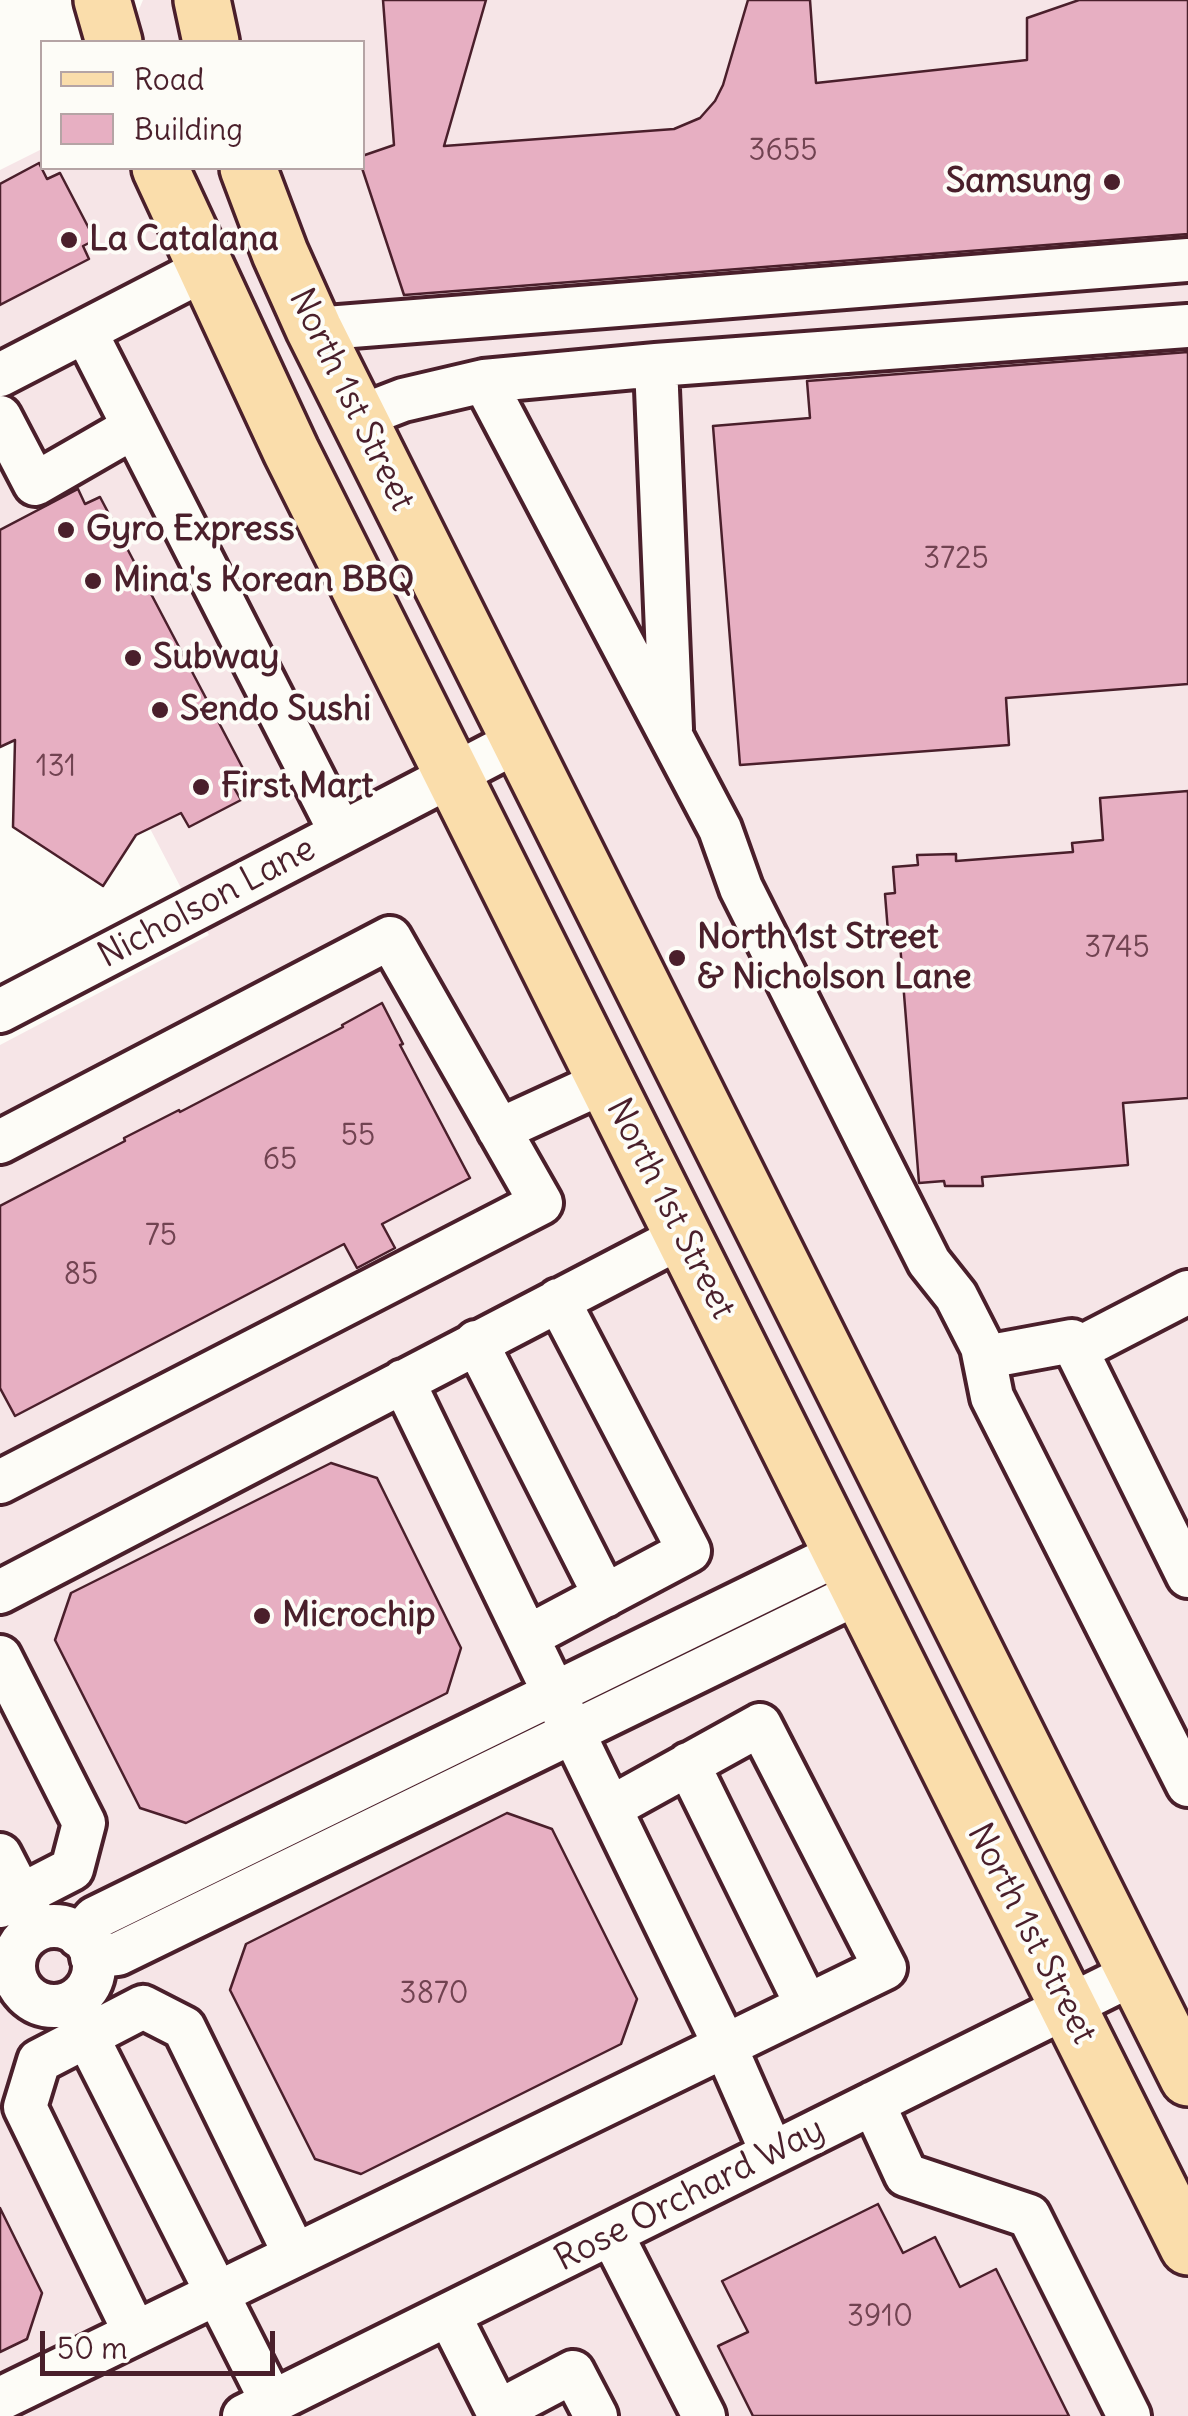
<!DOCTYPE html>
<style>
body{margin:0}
#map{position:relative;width:1188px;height:2416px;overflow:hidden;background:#fdfcf7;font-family:Delius,sans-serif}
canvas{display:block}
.legend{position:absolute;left:40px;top:40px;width:325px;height:130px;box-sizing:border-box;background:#fdfcf7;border:2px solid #b5a4a5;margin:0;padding:12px 18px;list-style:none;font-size:30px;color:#4a1f2b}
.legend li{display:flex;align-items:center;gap:20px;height:50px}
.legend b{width:50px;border:2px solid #b5a4a5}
.scale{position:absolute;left:40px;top:2331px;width:235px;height:45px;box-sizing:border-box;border:5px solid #4a1f2b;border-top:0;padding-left:12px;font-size:30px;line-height:35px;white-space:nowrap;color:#4a1f2b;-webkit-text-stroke:8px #fdfcf7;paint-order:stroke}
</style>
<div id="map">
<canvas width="1188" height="2416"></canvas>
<ul class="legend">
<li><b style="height:12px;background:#faddab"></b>Road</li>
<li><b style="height:28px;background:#e7afc2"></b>Building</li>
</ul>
<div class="scale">50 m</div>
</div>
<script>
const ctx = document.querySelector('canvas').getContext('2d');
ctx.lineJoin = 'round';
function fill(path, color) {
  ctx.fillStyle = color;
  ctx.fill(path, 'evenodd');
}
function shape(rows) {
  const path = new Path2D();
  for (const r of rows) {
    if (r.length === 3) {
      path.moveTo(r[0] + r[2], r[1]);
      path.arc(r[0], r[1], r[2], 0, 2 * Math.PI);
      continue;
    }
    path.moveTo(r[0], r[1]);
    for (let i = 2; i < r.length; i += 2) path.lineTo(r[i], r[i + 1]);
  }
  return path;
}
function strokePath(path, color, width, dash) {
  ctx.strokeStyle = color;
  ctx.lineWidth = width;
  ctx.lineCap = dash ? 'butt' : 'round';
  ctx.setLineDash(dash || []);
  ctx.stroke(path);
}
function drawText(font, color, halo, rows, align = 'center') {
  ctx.font = font + ' Delius,sans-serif';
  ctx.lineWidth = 8;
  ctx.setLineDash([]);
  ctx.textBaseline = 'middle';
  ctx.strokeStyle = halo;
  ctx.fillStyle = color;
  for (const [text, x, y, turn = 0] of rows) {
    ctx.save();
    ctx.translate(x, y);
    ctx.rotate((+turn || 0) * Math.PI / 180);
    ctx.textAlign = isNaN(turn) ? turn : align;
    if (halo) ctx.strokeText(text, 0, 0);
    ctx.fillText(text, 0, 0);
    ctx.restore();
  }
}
fill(shape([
 [143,0,1188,0,1188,2416,0,2416,0,1045,209,935,181,888,0,541,0,170,42,149,42,168,362,168,362,42,125,42]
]), '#f6e5e7');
const building = shape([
 [383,0,486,0,444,146,674,129,700,118,715,101,723,85,748,0,810,0,816,83,1027,60,1027,18,1079,0,1188,0,1188,234,404,295,362,168,362,156,394,145,383,0],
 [39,163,47,179,60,173,95,240,83,246,89,259,0,305,0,184,39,163],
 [1188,352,1188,684,1006,698,1009,745,740,765,713,426,810,418,807,381,1188,352],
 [78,489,85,504,100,497,248,778,233,786,241,800,189,827,181,813,136,835,103,886,13,827,15,740,0,747,0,530,78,489],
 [1188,791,1188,1098,1123,1103,1128,1165,982,1177,983,1186,945,1186,944,1181,919,1183,899,931,888,932,885,894,895,893,893,867,918,865,917,855,956,854,956,861,1073,852,1072,843,1103,840,1100,798,1188,791],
 [382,1003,403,1044,400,1045,470,1178,382,1224,395,1248,357,1268,344,1244,15,1416,0,1388,0,1206,125,1141,124,1138,179,1110,180,1112,343,1027,342,1025,382,1003],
 [331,1463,377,1478,461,1648,447,1693,186,1823,140,1808,55,1640,71,1593,331,1463],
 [507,1813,552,1829,637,1999,621,2044,361,2174,315,2159,230,1990,246,1944,507,1813],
 [878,2204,903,2253,935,2237,960,2287,996,2269,1069,2416,753,2416,718,2346,748,2332,722,2281,878,2204],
 [0,2208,42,2293,27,2339,0,2352,0,2208]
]);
fill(building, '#e7afc2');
strokePath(building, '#4a1f2b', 2.5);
const minor = shape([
 [314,329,1188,260],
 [85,331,341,833],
 [656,365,671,729],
 [0,375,205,269],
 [484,381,720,829,741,888,929,1262,956,1296,982,1347,992,1397,1188,1785],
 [0,417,35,484,134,427],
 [359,417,403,400,484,381,656,365,1188,326],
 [0,1011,520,740],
 [499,1130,606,1081],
 [0,1142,390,938,541,1203,0,1482],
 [476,1342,605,1596],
 [1078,1349,1188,1292],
 [986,1357,1072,1341,1188,1576],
 [403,1381,725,2046,772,2153],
 [0,1592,683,1236],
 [527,1637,689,1551,558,1300],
 [0,1657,84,1823,72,1869,0,1906],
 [688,1764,807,2006],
 [0,1855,34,1921],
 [54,1966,40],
 [79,1936,95,1918,841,1553],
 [92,1957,118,1954,860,1592],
 [70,2003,272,2402],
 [873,2103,906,2175,1029,2216,1129,2416],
 [612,2235,704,2416],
 [449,2315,500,2416],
 [135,2333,25,2107,39,2061,143,2007,184,2028,295,2255],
 [0,2399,885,1968,760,1725,610,1808],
 [497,2412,573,2372,596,2416],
 [244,2416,1135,1973]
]);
const major = shape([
 [102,0,114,42],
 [202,0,211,42],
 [160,168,291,451,1188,2247],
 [248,168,280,253,314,329,1188,2078]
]);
strokePath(minor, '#4a1f2b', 50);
strokePath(major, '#4a1f2b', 62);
strokePath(minor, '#fdfcf7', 42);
strokePath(major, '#faddab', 55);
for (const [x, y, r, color] of [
 [1112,182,10,"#4a1f2b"],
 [69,240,10,"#4a1f2b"],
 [66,530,10,"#4a1f2b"],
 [93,581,10,"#4a1f2b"],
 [133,658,10,"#4a1f2b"],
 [160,710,10,"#4a1f2b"],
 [201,787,10,"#4a1f2b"],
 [677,958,10,"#4a1f2b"],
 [262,1616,10,"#4a1f2b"]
]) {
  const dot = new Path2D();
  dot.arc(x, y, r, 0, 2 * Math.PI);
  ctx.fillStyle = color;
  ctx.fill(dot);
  strokePath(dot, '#fdfcf7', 4);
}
drawText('30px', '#714351', null, [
 ["3655",783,151],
 ["3725",956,559],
 ["131",56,767],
 ["3745",1117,948],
 ["55",358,1136],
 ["65",280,1160],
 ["75",161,1236],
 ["85",81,1275],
 ["3870",434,1994],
 ["3910",880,2317]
]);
drawText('bold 35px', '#4a1f2b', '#fdfcf7', [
 ["Samsung",1092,182,"right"],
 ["La Catalana",89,240],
 ["Gyro Express",86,530],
 ["Mina's Korean BBQ",113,581],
 ["Subway",153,658],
 ["Sendo Sushi",180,710],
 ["First Mart",221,787],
 ["North 1st Street",697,938],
 ["& Nicholson Lane",697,978],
 ["Microchip",282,1616]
], 'left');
drawText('35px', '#4a1f2b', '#fdfcf7', [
 ["North 1st Street",351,400,64],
 ["Nicholson Lane",207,903,-28],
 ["North 1st Street",670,1209,63],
 ["North 1st Street",1031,1934,63],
 ["Rose Orchard Way",690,2195,-27]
]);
</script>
